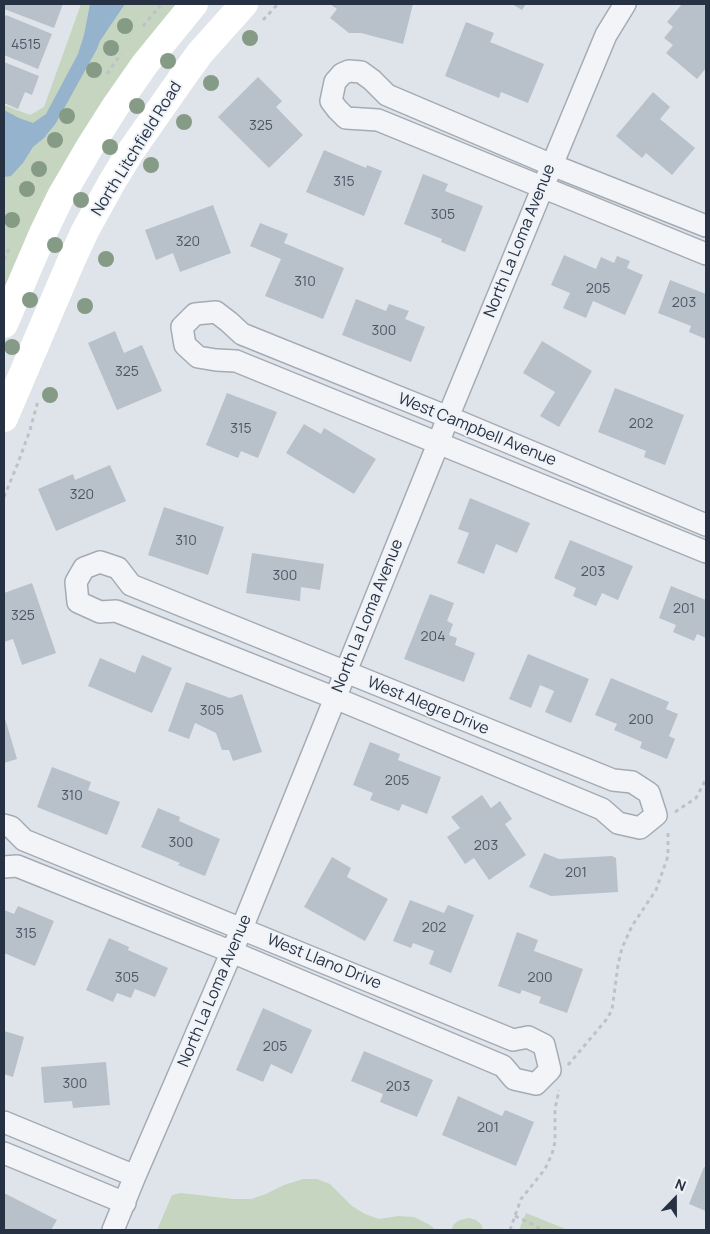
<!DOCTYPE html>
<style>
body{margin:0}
#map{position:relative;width:710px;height:1234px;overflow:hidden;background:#dfe4ea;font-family:Manrope,sans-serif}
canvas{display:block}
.frame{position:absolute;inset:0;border:5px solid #263243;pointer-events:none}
.north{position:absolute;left:650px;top:1174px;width:50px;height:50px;-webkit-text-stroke:4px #eff2f7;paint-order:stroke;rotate:22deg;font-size:14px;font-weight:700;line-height:20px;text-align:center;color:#263243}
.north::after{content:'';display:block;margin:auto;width:18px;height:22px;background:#263243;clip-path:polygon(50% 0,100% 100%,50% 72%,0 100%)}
</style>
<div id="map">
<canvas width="710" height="1234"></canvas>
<div class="frame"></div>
<div class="north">N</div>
</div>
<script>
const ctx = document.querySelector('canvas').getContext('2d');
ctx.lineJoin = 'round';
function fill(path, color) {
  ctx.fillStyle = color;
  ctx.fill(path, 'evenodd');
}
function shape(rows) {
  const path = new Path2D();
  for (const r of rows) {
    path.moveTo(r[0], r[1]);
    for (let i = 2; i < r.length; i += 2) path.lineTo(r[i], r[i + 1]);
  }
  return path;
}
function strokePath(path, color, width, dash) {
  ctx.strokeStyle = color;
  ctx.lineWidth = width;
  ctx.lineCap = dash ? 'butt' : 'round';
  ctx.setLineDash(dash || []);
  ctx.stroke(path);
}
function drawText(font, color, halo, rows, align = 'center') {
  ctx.font = font + ' Manrope,sans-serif';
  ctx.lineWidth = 4;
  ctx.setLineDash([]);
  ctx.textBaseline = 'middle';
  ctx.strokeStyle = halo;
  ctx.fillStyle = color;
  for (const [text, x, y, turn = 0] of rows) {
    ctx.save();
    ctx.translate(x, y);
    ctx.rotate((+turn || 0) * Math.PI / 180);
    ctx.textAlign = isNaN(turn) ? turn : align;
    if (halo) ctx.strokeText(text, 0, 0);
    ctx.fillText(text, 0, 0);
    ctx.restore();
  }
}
fill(shape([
 [81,4,180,4,4,302,4,105,30,115,44,107],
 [303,1179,317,1179,330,1184,352,1206,365,1214,379,1219,398,1216,414,1217,430,1225,436,1230,157,1230,172,1195,181,1193,233,1199,251,1199,266,1194,284,1185],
 [526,1213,568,1230,519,1230],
 [469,1218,476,1220,481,1224,483,1230,451,1230,454,1224,460,1220]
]), '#c5d5bf');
fill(shape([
 [90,4,125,4,100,41,97,49,56,123,44,138,33,147,23,163,11,176,4,177,4,110,19,118,33,123,46,114,78,54,84,35]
]), '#96b3ce');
fill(shape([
 [4,4,63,4,54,28,4,9],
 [330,4,413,4,403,44,361,33,349,33,330,18,337,9],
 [512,4,526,4,522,10],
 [682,4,703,4,706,7,706,68,697,79,666,53,673,45,664,38,673,27,667,22],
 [6,15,52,34,38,69,4,55,4,19],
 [466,22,494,33,490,42,544,64,528,103,501,92,499,98,445,76],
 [4,62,39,76,32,95,25,92,18,109,4,103],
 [258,77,282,101,276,107,303,135,269,168,218,117],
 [653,92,670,107,660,119,695,148,672,175,646,153,642,158,616,136],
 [324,150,366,168,367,165,382,171,364,216,306,192],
 [423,174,448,184,445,191,483,206,465,252,441,242,442,239,404,224],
 [213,205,231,253,180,272,173,253,156,260,145,230],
 [260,223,288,234,284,243,344,268,323,319,265,296,281,259,250,246],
 [564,255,596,269,601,257,614,263,617,256,630,261,627,268,643,275,625,315,593,301,586,318,563,308,570,293,551,285],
 [670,280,706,294,706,339,689,332,691,326,658,313],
 [356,299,386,311,389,304,409,311,405,319,425,327,411,362,342,335],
 [115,331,124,353,142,345,162,391,117,410,88,343],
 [542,341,592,371,559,427,540,416,555,392,523,373],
 [615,388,684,415,665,465,644,457,646,451,598,432],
 [227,393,277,412,258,458,241,451,238,458,206,445],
 [304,424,321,434,324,428,376,459,354,494,286,453],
 [110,465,126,501,56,531,38,489,73,474,75,480],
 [470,498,530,523,517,553,496,544,484,574,457,563,469,533,458,529],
 [164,507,224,527,208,575,148,555],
 [570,540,633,566,618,600,602,593,596,606,573,596,576,588,554,578],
 [252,553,324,564,320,590,301,587,300,601,246,593],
 [32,583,56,653,22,665,13,639,4,642,4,593],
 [671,586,706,600,706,638,697,634,694,641,673,632,676,625,659,618],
 [430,594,454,603,447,621,453,624,449,635,457,638,455,645,475,653,464,682,404,659],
 [528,654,589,679,571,723,545,712,554,691,540,685,531,708,509,699],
 [142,655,172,668,152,713,88,686,100,658,135,673],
 [611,678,669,702,666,709,678,714,669,736,675,739,667,759,640,748,642,742,614,730,617,724,595,715],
 [186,682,230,698,242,694,262,752,233,761,229,750,222,750,216,733,195,723,189,739,168,731],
 [4,715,17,759,4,763],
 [370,742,400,754,398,760,441,777,427,814,402,804,399,811,370,800,373,793,353,785],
 [52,767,91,782,88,790,120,802,107,835,37,807],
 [482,795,491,808,500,801,512,819,505,824,526,855,489,880,474,858,465,864,447,837,460,828,451,817],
 [158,808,180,817,179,821,220,839,205,876,178,865,180,863,141,847],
 [544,853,559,859,612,856,616,858,618,892,551,896,529,887],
 [332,857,351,868,347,877,388,899,365,941,304,907],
 [410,900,444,913,448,905,474,915,451,973,429,964,434,951,413,943,411,948,393,941],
 [18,906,54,921,35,966,4,953,4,910,14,914],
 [517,932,538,940,534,951,583,969,567,1013,539,1003,541,997,522,990,520,994,498,986],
 [109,938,129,947,128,950,168,968,155,997,135,989,131,998,117,993,113,1002,86,990],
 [263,1008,312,1030,292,1074,271,1064,263,1082,236,1070],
 [4,1031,24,1037,13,1077,4,1074],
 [364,1051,433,1080,417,1117,380,1102,383,1094,351,1081],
 [106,1062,110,1105,73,1108,72,1101,44,1103,41,1067],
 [458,1096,502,1116,505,1110,534,1122,516,1166,442,1135],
 [704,1167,706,1168,706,1211,689,1204],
 [4,1193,57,1220,51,1230,4,1230]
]), '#b8c0ca');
const minor = shape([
 [706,226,552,165,387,95,372,80,361,72,349,71,342,74,335,82,331,101,337,109,346,118,378,120,706,254],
 [706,525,448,417,242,334,229,322,216,312,195,314,182,327,185,345,198,357,216,360,236,361,706,552],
 [100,562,118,568,131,585,613,780,632,782,649,793,656,815,640,828,618,823,602,809,335,698,116,611,100,612,78,602,76,582,84,568,100,562],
 [4,825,11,827,24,840,513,1040,528,1037,544,1045,550,1070,536,1084,514,1079,503,1066,232,952,17,866,4,867],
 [4,1122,135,1176],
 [4,1153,125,1203],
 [113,1230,135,1176,242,928,438,444,448,417,552,165,606,35,625,4]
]);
strokePath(minor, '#a4abb5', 24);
strokePath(shape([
 [263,20,278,4],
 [143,26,160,6],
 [107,74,121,54],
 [4,260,9,249],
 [4,497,18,463,30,430,38,401],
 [675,812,696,798,706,779],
 [568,1065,606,1020,612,1010,618,965,622,948,632,926,656,890,668,856,668,831],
 [515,1216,532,1224,541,1230],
 [510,1230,521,1199,545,1169,552,1154,555,1142,555,1109,559,1090]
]), '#bdc2c9', 3, [4, 4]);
strokePath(minor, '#f2f4f8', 21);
strokePath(shape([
 [4,324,44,231,61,196,89,148,115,107,145,64,194,4],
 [4,418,72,259,85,231,112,182,131,151,182,78,200,53,244,4]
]), '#fff', 28);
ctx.fillStyle = '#859b85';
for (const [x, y] of [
 [125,26],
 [250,38],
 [111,48],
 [168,61],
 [94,70],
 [211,83],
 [137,106],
 [67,116],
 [184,122],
 [55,140],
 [110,147],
 [151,165],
 [39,169],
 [27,189],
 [81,200],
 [12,220],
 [55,245],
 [106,259],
 [30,300],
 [85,306],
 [12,347],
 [50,395]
]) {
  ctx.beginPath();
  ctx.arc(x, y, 8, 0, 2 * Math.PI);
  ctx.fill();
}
drawText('14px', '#4a5665', null, [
 ["4515",26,45],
 ["325",261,126],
 ["315",344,182],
 ["305",443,215],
 ["320",188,242],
 ["310",305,282],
 ["205",598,289],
 ["203",684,303],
 ["300",384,331],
 ["325",127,372],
 ["202",641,424],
 ["315",241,429],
 ["320",82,495],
 ["310",186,541],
 ["203",593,572],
 ["300",285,576],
 ["201",684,609],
 ["325",23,616],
 ["204",433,637],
 ["305",212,711],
 ["200",641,720],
 ["205",397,781],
 ["310",72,796],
 ["300",181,843],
 ["203",486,846],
 ["201",576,873],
 ["202",434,928],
 ["315",26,934],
 ["305",127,978],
 ["200",540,978],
 ["205",275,1047],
 ["300",75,1084],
 ["203",398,1087],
 ["201",488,1128]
]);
drawText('16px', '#263243', '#eff2f7', [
 ["North Litchfield Road",137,149,-58],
 ["North La Loma Avenue",520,241,-68],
 ["West Campbell Avenue",477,430,22],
 ["North La Loma Avenue",368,616,-68],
 ["West Alegre Drive",428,706,22],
 ["West Llano Drive",324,962,22],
 ["North La Loma Avenue",215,991,-67]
]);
</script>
